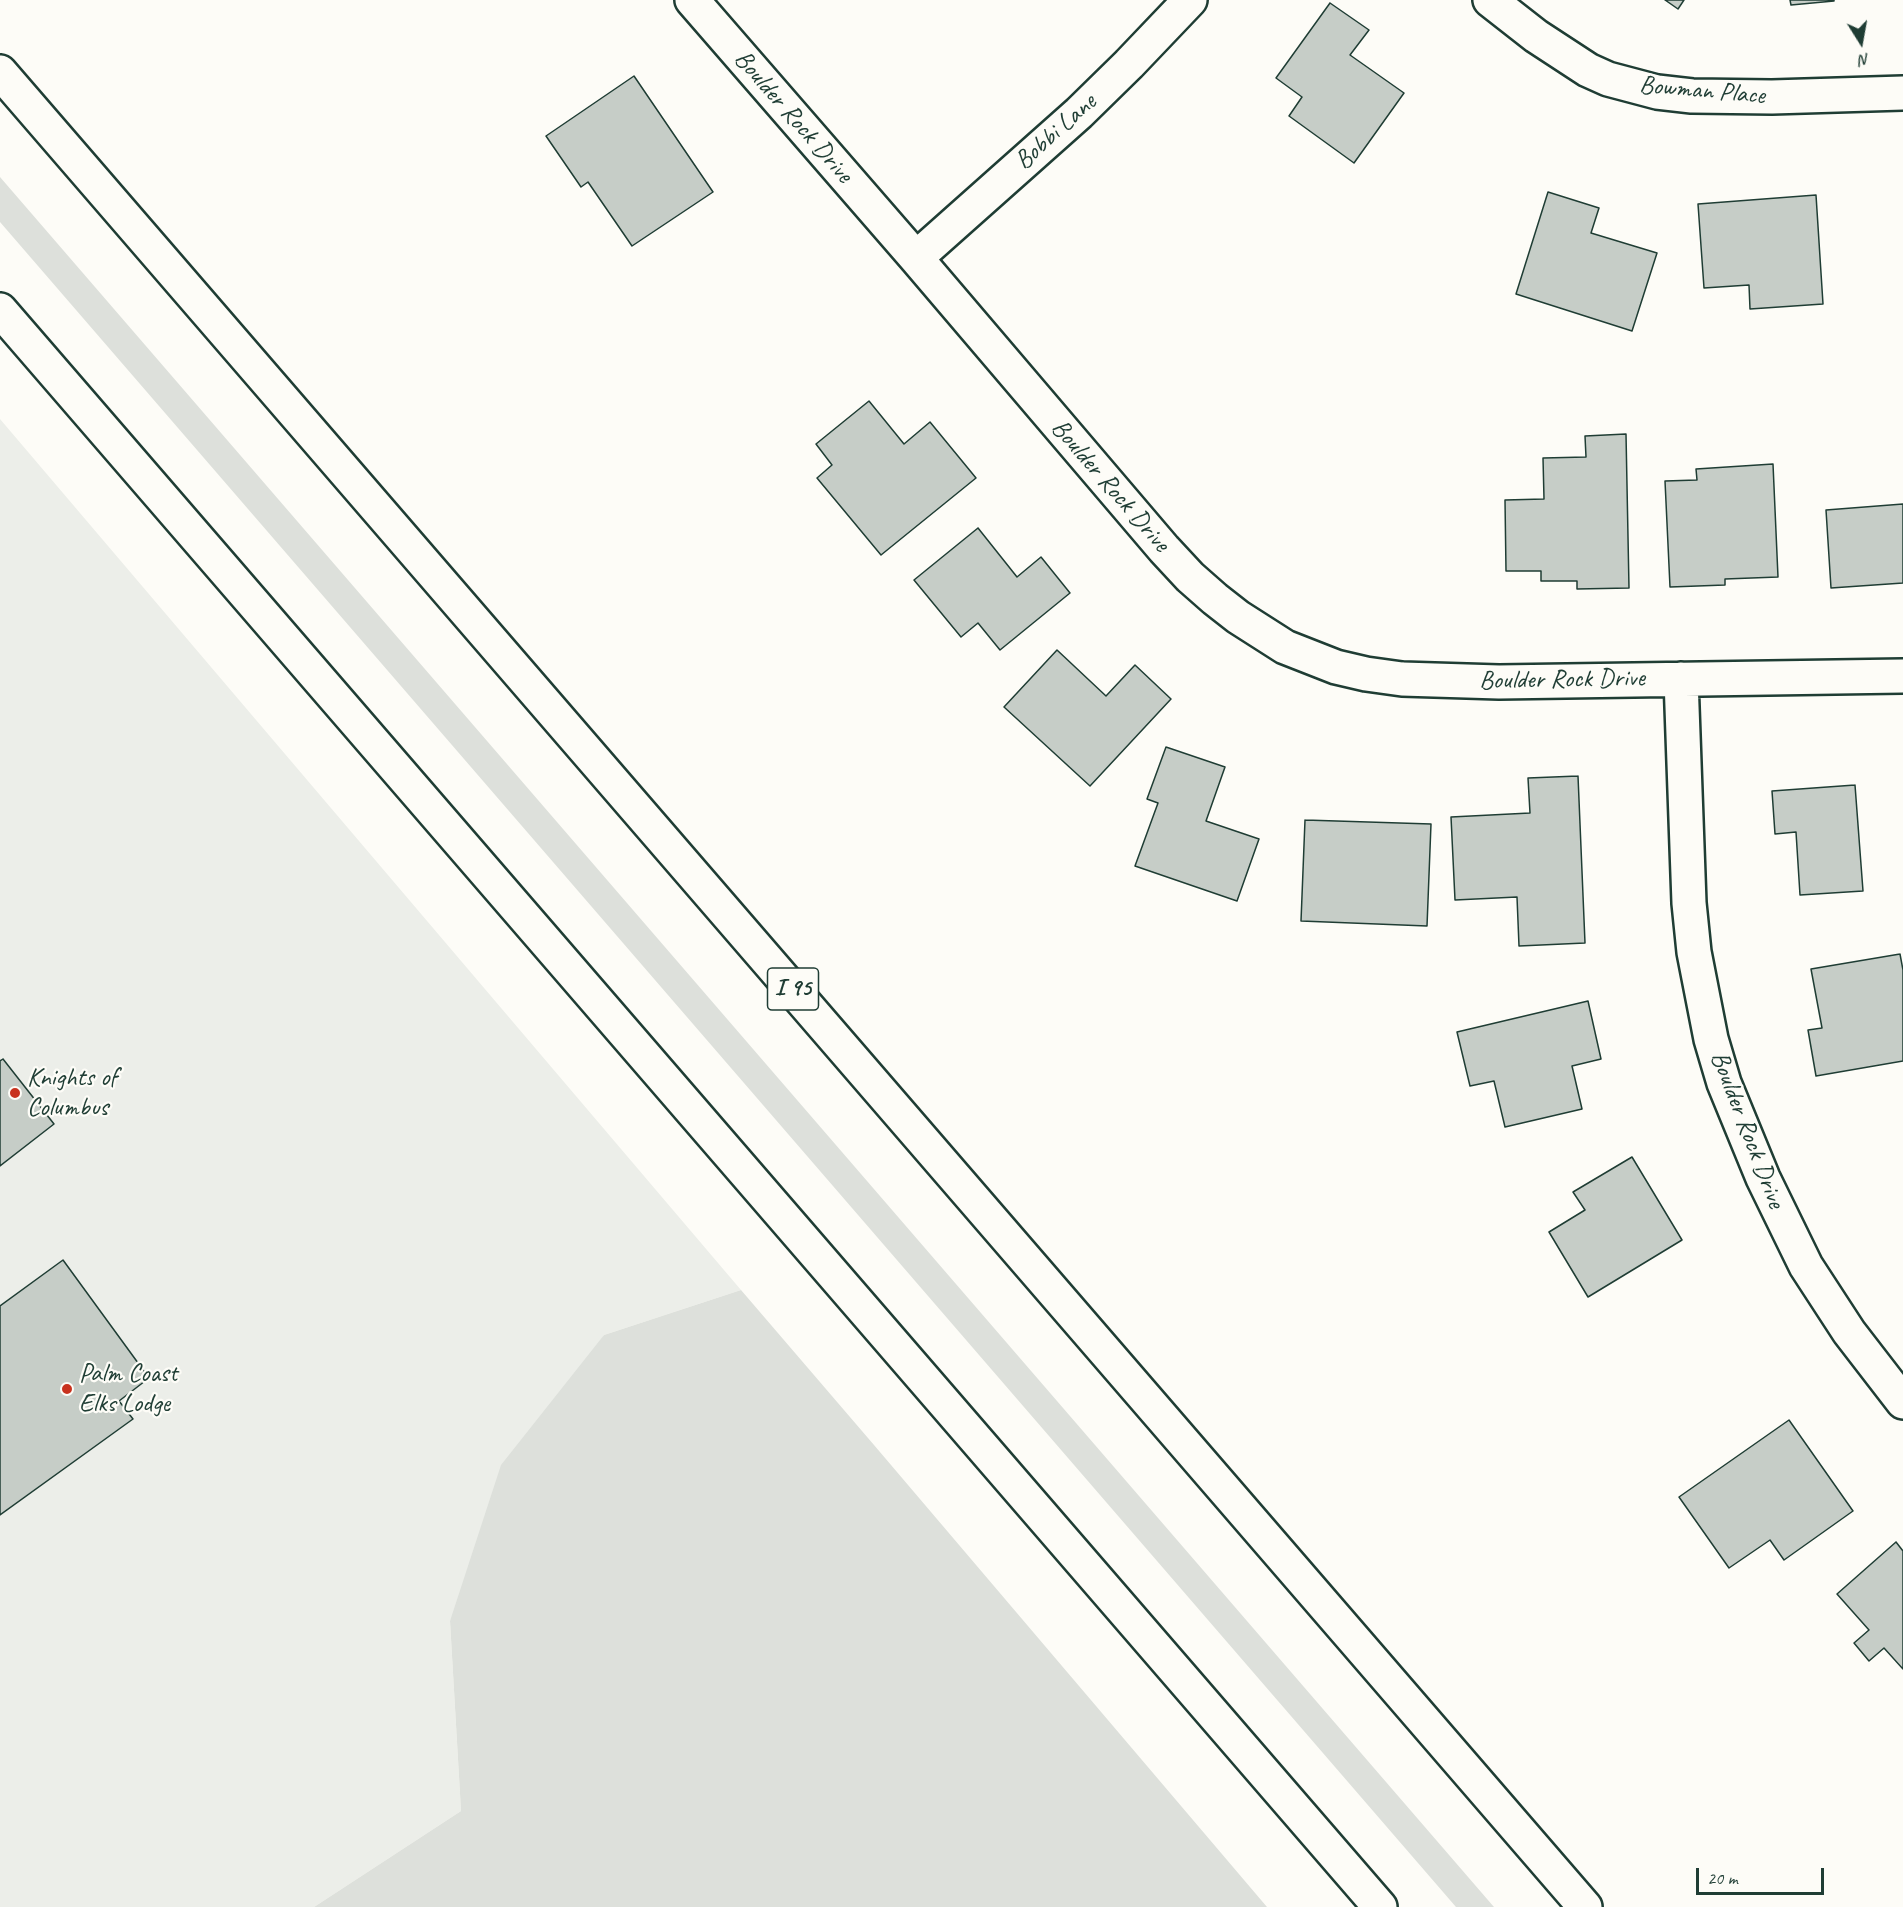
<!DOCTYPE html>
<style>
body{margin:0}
#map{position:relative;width:1903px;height:1907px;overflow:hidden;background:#fdfcf7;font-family:Caveat,sans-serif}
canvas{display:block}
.north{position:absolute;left:1831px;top:12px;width:60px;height:60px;-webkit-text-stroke:4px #fdfcf7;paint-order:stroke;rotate:169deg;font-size:16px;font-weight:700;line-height:24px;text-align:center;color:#1f3d34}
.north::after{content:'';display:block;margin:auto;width:21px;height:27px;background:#1f3d34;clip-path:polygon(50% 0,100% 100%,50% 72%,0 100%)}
.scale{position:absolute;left:1696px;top:1868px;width:128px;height:27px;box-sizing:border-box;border:3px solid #1f3d34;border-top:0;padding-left:8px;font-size:18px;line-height:21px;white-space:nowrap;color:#1f3d34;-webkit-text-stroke:4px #fdfcf7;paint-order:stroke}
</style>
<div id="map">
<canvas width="1903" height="1907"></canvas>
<div class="north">N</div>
<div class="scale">20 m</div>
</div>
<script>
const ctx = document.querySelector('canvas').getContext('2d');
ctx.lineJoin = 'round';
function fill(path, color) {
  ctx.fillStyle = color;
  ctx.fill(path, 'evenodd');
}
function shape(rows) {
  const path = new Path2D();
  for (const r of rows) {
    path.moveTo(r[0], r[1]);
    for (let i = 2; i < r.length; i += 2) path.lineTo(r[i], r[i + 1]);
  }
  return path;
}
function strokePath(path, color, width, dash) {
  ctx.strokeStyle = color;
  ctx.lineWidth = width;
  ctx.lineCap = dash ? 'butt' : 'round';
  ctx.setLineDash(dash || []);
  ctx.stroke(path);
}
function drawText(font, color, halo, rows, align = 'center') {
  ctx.font = font + ' Caveat,sans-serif';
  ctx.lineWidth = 4.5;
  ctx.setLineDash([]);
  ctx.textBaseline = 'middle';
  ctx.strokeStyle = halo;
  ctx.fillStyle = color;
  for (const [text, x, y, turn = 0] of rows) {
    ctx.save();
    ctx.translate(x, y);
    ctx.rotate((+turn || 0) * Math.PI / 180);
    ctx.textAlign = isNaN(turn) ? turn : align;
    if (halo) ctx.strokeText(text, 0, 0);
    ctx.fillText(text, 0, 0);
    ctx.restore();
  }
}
fill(shape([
 [0,419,741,1290,604,1335,450,1621,461,1811,314,1907,0,1907]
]), '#eceee9');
fill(shape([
 [0,177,1494,1907,1456,1907,0,222],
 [741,1290,874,1445,1267,1907,314,1907,461,1811,450,1621,501,1465,604,1335]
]), '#dde0db');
const building = shape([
 [1665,0,1684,0,1678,9,1665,0],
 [1790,0,1834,0,1834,1,1791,5,1790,0],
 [1330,3,1369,30,1350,55,1404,93,1354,163,1289,116,1302,97,1276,78,1330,3],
 [634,76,713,192,632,246,588,182,581,187,546,136,634,76],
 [1548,192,1599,208,1591,233,1657,253,1632,331,1516,294,1548,192],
 [1816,195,1823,304,1750,309,1749,285,1704,288,1698,204,1816,195],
 [869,401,904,444,930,422,976,478,881,555,817,478,832,465,816,444,869,401],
 [1626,434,1629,588,1577,589,1577,581,1541,581,1541,571,1506,571,1505,500,1544,499,1543,458,1586,457,1585,436,1626,434],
 [1773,464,1778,577,1725,579,1725,585,1670,587,1665,481,1697,480,1696,469,1773,464],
 [1903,504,1903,583,1831,588,1826,510,1903,504],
 [978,528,1017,577,1041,557,1070,593,1000,650,978,623,961,637,914,580,978,528],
 [1057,650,1106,696,1135,665,1171,699,1090,786,1004,707,1057,650],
 [1166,747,1225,767,1206,821,1259,839,1237,901,1135,866,1158,803,1147,799,1166,747],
 [1578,776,1585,943,1519,946,1517,897,1455,900,1451,817,1530,813,1528,778,1578,776],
 [1855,785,1863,891,1800,895,1796,832,1775,834,1772,791,1855,785],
 [1305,820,1431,824,1427,926,1301,921,1305,820],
 [1900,954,1903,970,1903,1061,1816,1076,1808,1030,1822,1028,1811,969,1900,954],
 [1588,1001,1601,1059,1572,1066,1582,1109,1505,1127,1494,1081,1470,1086,1457,1032,1588,1001],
 [3,1059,54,1124,0,1166,0,1061,3,1059],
 [1632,1157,1682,1240,1588,1297,1549,1232,1585,1210,1573,1192,1632,1157],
 [63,1260,149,1378,119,1401,133,1419,0,1515,0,1306,63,1260],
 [1789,1420,1853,1511,1784,1560,1770,1540,1729,1568,1679,1497,1789,1420],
 [1896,1542,1903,1551,1903,1669,1884,1648,1869,1661,1854,1643,1869,1630,1837,1594,1896,1542]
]);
fill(building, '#c6cdc7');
strokePath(building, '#1f3d34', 1.5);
const minor = shape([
 [692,0,916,258,1164,549,1190,577,1215,599,1238,617,1285,647,1336,667,1366,674,1402,679,1499,682,1903,676],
 [1490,0,1536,36,1588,70,1608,79,1657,92,1692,96,1772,97,1903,93],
 [916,258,1079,113,1129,64,1190,0],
 [1681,679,1689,903,1694,952,1711,1039,1724,1083,1763,1178,1806,1266,1849,1332,1903,1402]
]);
const motorway = shape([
 [0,72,1585,1907],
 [0,310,1380,1907]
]);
strokePath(minor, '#1f3d34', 38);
strokePath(motorway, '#1f3d34', 38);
strokePath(minor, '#fdfcf7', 33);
strokePath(motorway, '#fdfcf7', 33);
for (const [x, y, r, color] of [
 [15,1093,6,"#c8321e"],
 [67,1389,6,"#c8321e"]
]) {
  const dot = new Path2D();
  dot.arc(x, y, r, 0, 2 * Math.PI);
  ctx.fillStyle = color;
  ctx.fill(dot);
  strokePath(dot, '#fdfcf7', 2);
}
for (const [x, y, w] of [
 [793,989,51]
]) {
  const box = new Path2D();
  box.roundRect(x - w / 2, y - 21, w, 42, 4.5);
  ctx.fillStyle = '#fdfcf7';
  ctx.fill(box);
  strokePath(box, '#1f3d34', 1.5);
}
drawText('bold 24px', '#1f3d34', null, [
 ["I 95",793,989]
]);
drawText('26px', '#1f3d34', '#fdfcf7', [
 ["Bowman Place",1702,91,5],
 ["Boulder Rock Drive",793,117,49],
 ["Bobbi Lane",1056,132,-42],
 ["Boulder Rock Drive",1110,486,49],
 ["Boulder Rock Drive",1562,680,-1],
 ["Boulder Rock Drive",1747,1130,69]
]);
drawText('26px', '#1f3d34', '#fdfcf7', [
 ["Knights of",27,1078],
 ["Columbus",27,1108],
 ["Palm Coast",79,1374],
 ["Elks Lodge",79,1404]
], 'left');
</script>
